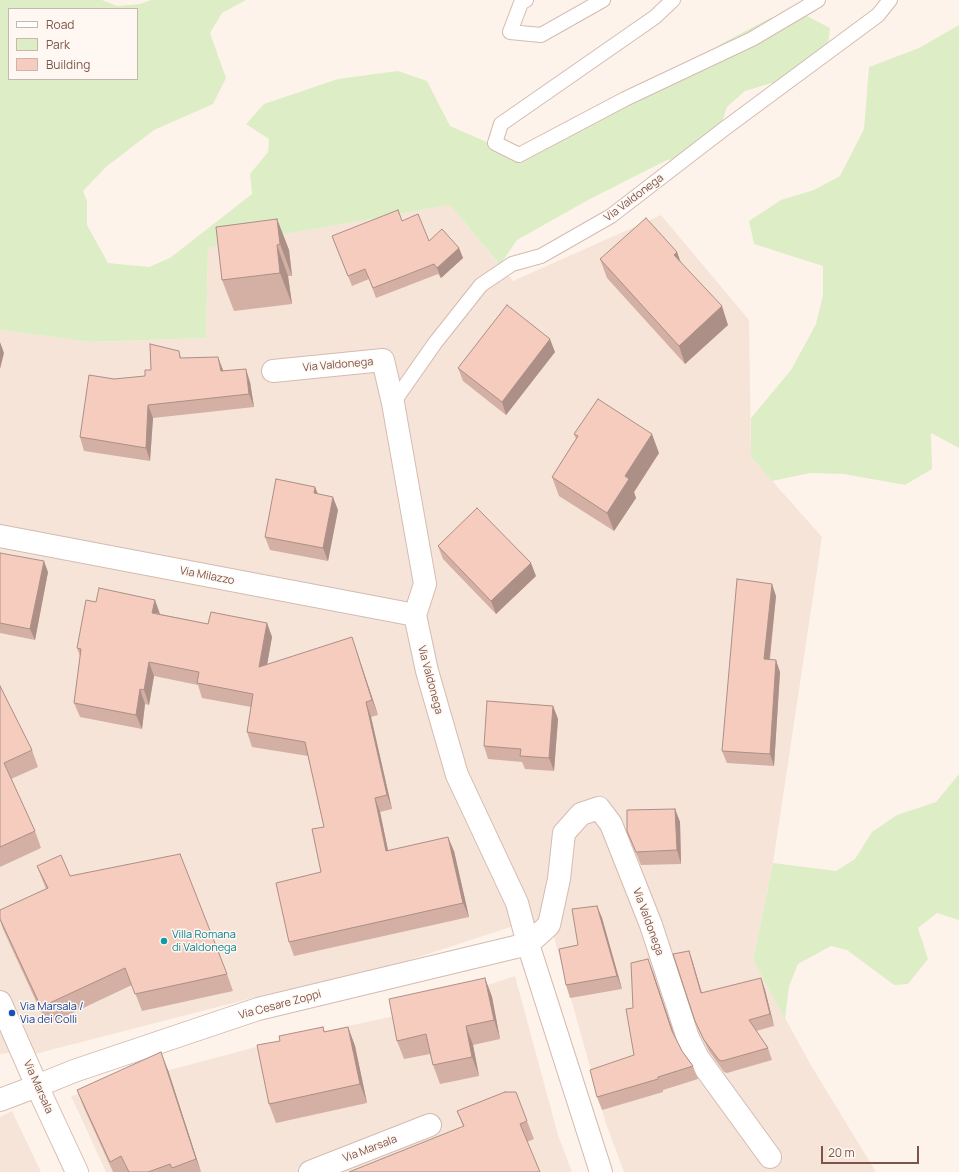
<!DOCTYPE html>
<style>
body{margin:0}
#map{position:relative;width:959px;height:1172px;overflow:hidden;background:#fef3ea;font-family:Manrope,sans-serif}
canvas{display:block}
.legend{position:absolute;left:8px;top:8px;width:130px;height:72px;box-sizing:border-box;background:#fff8f2;border:1px solid #cbb6af;margin:0;padding:5px 7px;list-style:none;font-size:12px;color:#7c544a}
.legend li{display:flex;align-items:center;gap:8px;height:20px}
.legend b{width:20px;border:1px solid #cbb6af}
.scale{position:absolute;left:821px;top:1146px;width:98px;height:18px;box-sizing:border-box;border:2px solid #7c544a;border-top:0;padding-left:5px;font-size:12px;line-height:14px;white-space:nowrap;color:#7c544a;-webkit-text-stroke:3px #fff8f2;paint-order:stroke}
</style>
<div id="map">
<canvas width="959" height="1172"></canvas>
<ul class="legend">
<li><b style="height:5px;background:#fff"></b>Road</li>
<li><b style="height:11px;background:#ddeec6"></b>Park</li>
<li><b style="height:11px;background:#f6ccbf"></b>Building</li>
</ul>
<div class="scale">20 m</div>
</div>
<script>
const ctx = document.querySelector('canvas').getContext('2d');
ctx.lineJoin = 'round';
function fill(path, color) {
  ctx.fillStyle = color;
  ctx.fill(path, 'evenodd');
}
function shape(rows) {
  const path = new Path2D();
  for (const r of rows) {
    path.moveTo(r[0], r[1]);
    for (let i = 2; i < r.length; i += 2) path.lineTo(r[i], r[i + 1]);
  }
  return path;
}
function strokePath(path, color, width, dash) {
  ctx.strokeStyle = color;
  ctx.lineWidth = width;
  ctx.lineCap = dash ? 'butt' : 'round';
  ctx.setLineDash(dash || []);
  ctx.stroke(path);
}
function drawText(font, color, halo, rows, align = 'center') {
  ctx.font = font + ' Manrope,sans-serif';
  ctx.lineWidth = 3;
  ctx.setLineDash([]);
  ctx.textBaseline = 'middle';
  ctx.strokeStyle = halo;
  ctx.fillStyle = color;
  for (const [text, x, y, turn = 0] of rows) {
    ctx.save();
    ctx.translate(x, y);
    ctx.rotate((+turn || 0) * Math.PI / 180);
    ctx.textAlign = isNaN(turn) ? turn : align;
    if (halo) ctx.strokeText(text, 0, 0);
    ctx.fillText(text, 0, 0);
    ctx.restore();
  }
}
fill(shape([
 [450,205,513,281,661,215,749,320,751,457,822,537,773,863,753,960,812,1067,876,1172,624,1172,605,1121,553,934,539,922,526,922,382,969,268,994,35,1054,21,1051,0,1054,0,330,90,342,206,338,208,248],
 [515,976,558,1135,572,1172,106,1172,71,1096,279,1041,394,1016],
 [12,1111,41,1172,0,1172,0,1117]
]), '#f6e4d8');
fill(shape([
 [0,0,102,0,117,6,140,4,151,0,246,0,222,13,210,33,226,78,213,104,154,130,106,167,83,191,87,201,87,225,108,263,149,267,170,258,252,194,250,174,268,152,269,139,246,124,264,104,338,79,398,71,427,81,450,126,503,149,514,149,598,121,676,77,721,44,770,18,805,15,830,28,828,45,785,79,745,91,727,107,718,135,692,157,667,160,590,199,517,240,500,265,450,205,208,248,206,338,90,342,0,330],
 [9,9,137,9,137,79,9,79],
 [959,25,959,448,931,433,932,469,905,485,844,474,810,473,772,481,751,457,751,418,791,370,816,324,823,295,823,266,754,244,749,221,781,200,814,190,840,176,864,129,869,67,919,48],
 [959,774,959,920,937,913,918,928,928,959,908,984,894,985,847,950,831,946,798,964,789,986,785,1019,753,960,773,863,836,871,855,859,872,832,897,815,936,802]
]), '#ddeec6');
const lane = shape([
 [526,0,521,3,510,32,541,35,603,0],
 [673,0,655,17,501,124,495,143,519,155,625,99,752,39,818,0],
 [393,403,435,343,481,285,512,264,541,256,611,216,724,129,878,15,890,0]
]);
const street = shape([
 [273,371,383,360,393,403,425,584,415,615,427,671,457,775,517,903,528,944,601,1172],
 [0,536,415,615],
 [0,1002,37,1086,74,1071,258,1009,528,944,549,925,559,879,564,833,581,814,599,808,611,824,651,925,688,1038,698,1058,770,1157],
 [310,1172,430,1125]
]);
const secondary = shape([
 [0,1100,37,1086,77,1172]
]);
strokePath(lane, '#d4bbb1', 16);
strokePath(street, '#d4bbb1', 24);
strokePath(secondary, '#dabcb0', 24);
strokePath(lane, '#fff', 14);
strokePath(street, '#fff', 22);
strokePath(secondary, '#fff', 22);
fill(shape([
 [277,219,289,250,292,276,288,276,292,304,234,311,222,280],
 [402,221,429,241,459,248,463,258,441,278,438,274,376,298,369,279,352,286,332,236],
 [677,252,680,262,728,325,685,364,607,278,600,259],
 [179,351,181,358,223,370,223,371,250,382,254,407,153,418,150,461,84,451,80,437,145,376,151,370],
 [555,352,506,415,463,381,458,368],
 [574,434,659,453,634,492,636,498,614,531,559,496,552,477,576,439],
 [315,487,318,494,338,510,328,561,270,550,265,537],
 [438,546,536,576,496,614,443,559],
 [0,553,48,572,35,640,0,633],
 [776,596,770,660,780,672,774,766,727,763,722,751],
 [160,614,208,624,267,623,272,637,267,664,357,652,378,715,371,717,392,809,380,812,388,850,454,851,469,917,294,956,289,942,321,872,324,827,308,756,252,747,247,732,251,707,202,698,198,685,154,676,149,705,145,704,142,729,80,717,74,703,80,656,77,648],
 [0,686,32,750,38,767,11,779,35,831,41,848,0,867],
 [553,706,558,719,554,771,525,769,522,762,488,759,484,746],
 [675,809,680,822,681,864,641,865,627,831],
 [37,866,70,876,227,974,233,991,142,1011,132,985,47,1025,3,929,0,920,0,910,46,889],
 [597,906,602,918,622,989,570,998,566,985,578,945],
 [689,951,693,963,702,993,761,978,765,990,774,1026,756,1031,768,1048,772,1060,727,1073,724,1072,709,1051,700,1033,695,1021],
 [653,972,673,1033,682,1051,693,1066,698,1079,663,1090,663,1092,602,1110,597,1097,634,1055],
 [485,978,492,997,500,1039,473,1045,479,1076,440,1084,433,1065,430,1054,404,1059,397,1041],
 [323,1027,325,1032,348,1027,355,1046,367,1103,276,1123,269,1104,280,1041],
 [168,1070,201,1172,113,1172,84,1108,77,1090],
 [457,1111,527,1121,534,1139,527,1142,463,1126]
]), '#d4afa4');
fill(shape([
 [277,219,289,250,292,276,280,244],
 [277,245,288,276,292,304,280,273],
 [459,248,463,258,441,278,437,268],
 [677,252,684,271,674,255],
 [722,306,728,325,685,364,679,346],
 [550,339,555,352,506,415,502,402],
 [0,342,4,353,0,369],
 [218,357,223,370,225,384,221,371],
 [246,369,250,382,254,407,249,394],
 [148,405,153,418,150,461,146,448],
 [652,434,659,453,634,492,636,498,614,531,607,513,625,476],
 [315,487,320,500,314,493],
 [333,497,338,510,328,561,323,548],
 [44,561,48,572,35,640,30,629],
 [531,563,536,576,496,614,491,601],
 [772,584,776,596,768,672,764,659],
 [155,600,160,614,152,613],
 [267,623,272,637,264,682,259,667],
 [352,637,378,715,372,700],
 [776,660,780,672,774,766,770,754],
 [149,662,154,676,149,705,144,690],
 [140,689,145,704,142,729,136,715],
 [366,702,371,717,392,809,387,795],
 [553,706,558,719,554,771,549,758],
 [375,798,380,812,391,865,386,851],
 [675,809,680,822,681,864,677,850],
 [448,837,454,851,469,917,463,903],
 [597,906,602,918,622,989,617,976],
 [689,951,693,963,705,1005,701,993],
 [648,959,653,972,677,1043,672,1031],
 [485,978,492,997,500,1039,494,1020],
 [761,978,765,990,774,1026,770,1014],
 [466,1026,473,1045,479,1076,472,1057],
 [348,1027,355,1046,367,1103,360,1084],
 [161,1052,168,1070,201,1172,196,1159]
]), '#ac8f86');
const building = shape([
 [398,210,402,221,418,214,429,241,442,229,459,248,437,268,434,264,373,288,365,269,348,276,332,236,398,210],
 [646,218,677,252,674,255,722,306,679,346,600,259,646,218],
 [277,219,280,244,277,245,280,273,222,280,216,227,277,219],
 [507,305,550,339,502,402,458,368,507,305],
 [150,344,179,351,180,358,218,357,221,371,246,369,249,394,148,405,146,448,80,437,89,375,114,379,145,376,145,370,151,370,150,344],
 [598,399,652,434,625,476,629,479,607,513,552,477,578,436,574,434,598,399],
 [276,479,315,487,314,493,333,497,323,548,265,537,276,479],
 [477,508,531,563,491,601,438,546,477,508],
 [0,553,44,561,30,629,0,623,0,553],
 [737,579,772,584,764,659,776,660,770,754,722,751,737,579],
 [99,588,155,600,152,613,208,624,211,612,267,623,259,667,352,637,372,700,366,702,387,795,375,798,386,851,448,837,463,903,289,942,276,883,321,872,312,829,324,827,305,742,247,732,253,694,197,683,199,672,149,662,144,690,140,689,136,715,74,703,81,649,77,648,86,600,96,602,99,588],
 [0,686,32,750,4,763,35,831,0,847,0,686],
 [487,701,553,706,549,758,520,756,521,749,484,746,487,701],
 [675,809,677,850,636,852,627,831,627,810,675,809],
 [180,854,227,974,135,994,125,968,41,1007,0,919,0,910,48,888,37,866,61,855,70,876,180,854],
 [597,906,617,976,566,985,559,949,578,945,572,909,597,906],
 [689,951,701,993,761,978,770,1014,749,1020,768,1048,722,1061,719,1060,704,1040,695,1021,673,954,689,951],
 [648,959,672,1031,682,1051,693,1066,658,1077,658,1079,597,1097,590,1070,634,1055,626,1009,633,1008,631,963,648,959],
 [485,978,494,1020,466,1026,472,1057,433,1065,426,1034,397,1041,389,999,485,978],
 [323,1027,324,1032,348,1027,360,1084,269,1104,257,1045,280,1041,279,1036,323,1027],
 [161,1052,196,1159,172,1168,170,1164,148,1172,129,1172,121,1156,110,1162,77,1090,161,1052],
 [505,1092,516,1092,527,1121,520,1124,540,1172,349,1172,464,1126,457,1111,505,1092]
]);
fill(building, '#f6ccbf');
strokePath(building, '#ac8f86', 1);
for (const [x, y, r, color] of [
 [164,941,4,"#0f9aa8"],
 [12,1013,4,"#1a4fb4"]
]) {
  const dot = new Path2D();
  dot.arc(x, y, r, 0, 2 * Math.PI);
  ctx.fillStyle = color;
  ctx.fill(dot);
  strokePath(dot, '#fff8f2', 1.5);
}
drawText('11px', '#7c544a', '#fff8f2', [
 ["Via Valdonega",634,198,-37],
 ["Via Valdonega",338,365,-5],
 ["Via Milazzo",207,576,11],
 ["Via Valdonega",430,680,75],
 ["Via Valdonega",648,922,70],
 ["Via Cesare Zoppi",280,1005,-15],
 ["Via Marsala",38,1087,66],
 ["Via Marsala",370,1149,-21]
]);
drawText('11px', '#0d838f', '#fff8f2', [
 ["Villa Romana",172,935],
 ["di Valdonega",172,948]
], 'left');
drawText('11px', '#164399', '#fff8f2', [
 ["Via Marsala /",20,1007],
 ["Via dei Colli",20,1020]
], 'left');
</script>
